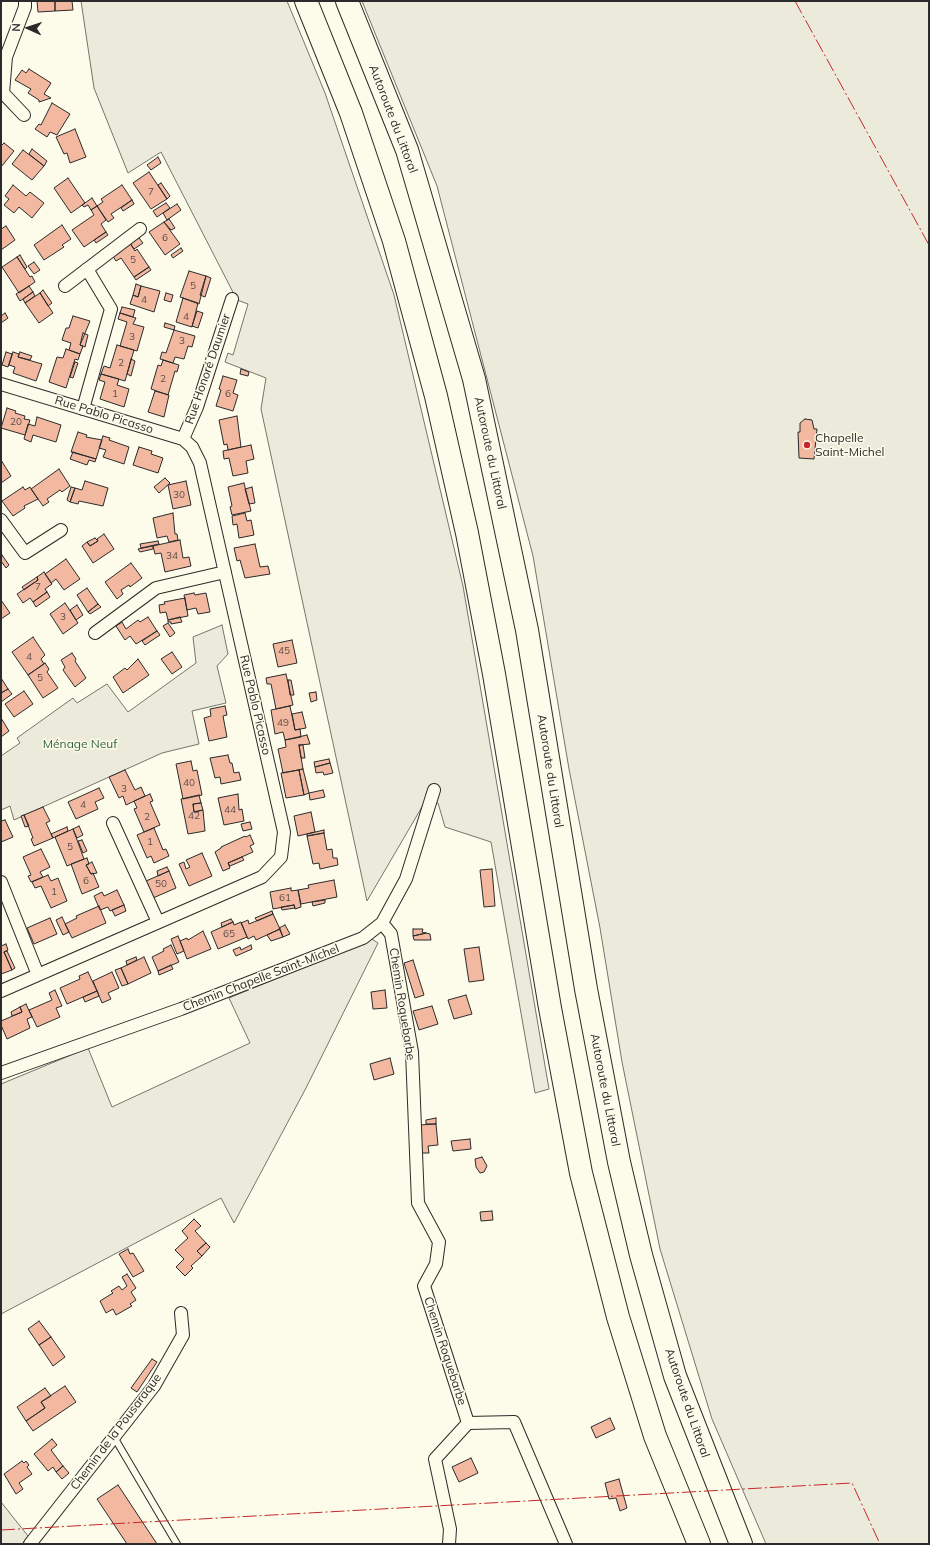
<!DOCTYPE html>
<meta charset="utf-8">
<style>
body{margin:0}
#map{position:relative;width:930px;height:1545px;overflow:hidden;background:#fdfbea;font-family:Mulish,sans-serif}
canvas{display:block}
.frame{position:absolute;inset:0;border:2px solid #2b2b2b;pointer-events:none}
.north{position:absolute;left:8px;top:8px;width:40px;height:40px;-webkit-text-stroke:3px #fdfbea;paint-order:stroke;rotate:273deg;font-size:11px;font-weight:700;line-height:16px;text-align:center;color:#2b2b2b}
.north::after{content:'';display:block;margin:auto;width:14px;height:18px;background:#2b2b2b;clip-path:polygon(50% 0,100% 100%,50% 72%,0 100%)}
</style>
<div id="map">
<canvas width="930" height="1545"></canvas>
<div class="frame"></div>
<div class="north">N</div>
</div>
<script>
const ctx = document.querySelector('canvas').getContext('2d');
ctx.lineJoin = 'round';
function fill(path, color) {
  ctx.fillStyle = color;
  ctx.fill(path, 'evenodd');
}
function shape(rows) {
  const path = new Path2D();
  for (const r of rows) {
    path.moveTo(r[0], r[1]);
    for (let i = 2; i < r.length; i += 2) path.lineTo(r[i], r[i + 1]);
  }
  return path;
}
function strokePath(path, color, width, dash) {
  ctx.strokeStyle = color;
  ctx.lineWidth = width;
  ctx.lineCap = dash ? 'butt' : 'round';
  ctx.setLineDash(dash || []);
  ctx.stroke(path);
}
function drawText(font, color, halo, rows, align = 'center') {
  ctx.font = font + ' Mulish,sans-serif';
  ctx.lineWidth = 3;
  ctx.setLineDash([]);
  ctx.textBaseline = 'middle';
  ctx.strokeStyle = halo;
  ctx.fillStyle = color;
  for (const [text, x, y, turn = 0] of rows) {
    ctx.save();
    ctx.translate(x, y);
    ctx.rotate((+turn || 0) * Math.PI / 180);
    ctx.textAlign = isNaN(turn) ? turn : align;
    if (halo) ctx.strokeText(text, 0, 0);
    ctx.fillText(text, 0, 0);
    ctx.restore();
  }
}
const green = shape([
 [81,1,287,1,325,93,394,295,463,586,549,1089,535,1093,491,842,445,827,438,803,426,800,367,901,261,409,266,378,225,362,228,353,233,355,248,304,237,300,161,152,128,173,94,88,81,1],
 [362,1,929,1,929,1544,766,1544,712,1419,660,1249,622,1062,600,928,569,769,533,556,437,186,362,1],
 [222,625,228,654,217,666,226,703,192,711,199,744,162,753,14,820,10,806,1,810,1,756,20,743,17,738,73,698,77,703,107,684,128,712,196,663,193,637,222,625],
 [372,939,378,943,306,1088,234,1223,221,1198,1,1314,1,1084,88,1048,112,1107,250,1043,229,998,372,939],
 [1,1502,28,1536,22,1544,1,1544,1,1502]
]);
fill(green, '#ecebdb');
strokePath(green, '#74746e', 1);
const building = shape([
 [37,1,55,1,55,11,38,12,37,1],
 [55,1,72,1,73,10,55,11,55,1],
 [29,69,51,83,44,94,51,98,39,102,39,100,28,93,31,89,15,80,22,70,26,73,29,69],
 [52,103,70,114,57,135,50,132,47,137,35,129,39,124,41,125,52,103],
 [75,129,86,157,70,163,67,153,64,154,56,137,75,129],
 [4,143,14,151,1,167,1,144,2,145,4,143],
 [32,149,47,161,44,166,29,154,32,149],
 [23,150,44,166,32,180,12,164,23,150],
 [158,157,161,163,151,170,147,165,158,157],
 [149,172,167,199,151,209,133,183,149,172],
 [68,178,85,203,71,213,54,188,68,178],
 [161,183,170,196,167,199,158,185,161,183],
 [13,185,26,196,30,192,44,203,32,218,19,207,14,213,4,205,9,199,5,196,13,185],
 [122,185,132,200,111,214,114,218,108,222,97,206,103,202,101,199,122,185],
 [92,198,97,206,91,210,88,205,84,207,82,205,92,198],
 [132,200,134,204,123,211,121,208,132,200],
 [166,203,170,208,157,217,153,211,166,203],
 [177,204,181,210,167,220,163,213,177,204],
 [97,206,106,220,101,224,106,232,84,247,72,230,94,215,91,210,97,206],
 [169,219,175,228,171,230,164,222,169,219],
 [164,222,180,244,165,255,149,232,164,222],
 [62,225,71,239,62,245,64,247,44,260,34,245,62,225],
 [6,226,15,240,1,250,1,229,6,226],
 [106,232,108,235,96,243,94,240,106,232],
 [139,238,143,243,134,249,130,243,139,238],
 [130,243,135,251,137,249,149,267,134,277,121,258,116,261,112,255,130,243],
 [181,248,183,251,173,258,171,255,181,248],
 [20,255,27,267,25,269,17,257,20,255],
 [17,257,30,277,32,276,35,282,19,293,2,267,17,257],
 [34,262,40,270,34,274,28,266,34,262],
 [149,267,151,270,136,280,134,277,149,267],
 [189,271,206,276,199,304,180,297,189,271],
 [206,276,211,278,205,297,200,295,206,276],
 [136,284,141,286,138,297,133,295,136,284],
 [29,286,33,292,20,301,16,294,29,286],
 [141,286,160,291,154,312,130,304,133,295,138,297,141,286],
 [43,290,52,303,48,306,40,293,43,290],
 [33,292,35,296,25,303,23,299,33,292],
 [40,293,53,313,39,323,25,303,40,293],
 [166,293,173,295,171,302,164,300,166,293],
 [183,298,198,303,192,327,176,322,183,298],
 [122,307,135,310,133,317,120,313,122,307],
 [197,311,203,313,198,328,192,326,197,311],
 [5,313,8,318,1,323,1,316,5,313],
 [120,313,136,318,133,324,144,327,137,351,120,346,127,322,118,319,120,313],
 [73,316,90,321,80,345,83,346,80,354,69,350,71,343,62,340,66,328,69,328,73,316],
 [165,323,175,326,174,330,164,327,165,323],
 [174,330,195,336,192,347,188,346,184,359,175,357,173,363,160,359,162,352,166,353,174,330],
 [83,333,88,335,85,347,80,345,83,333],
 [117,345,134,350,125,381,101,374,104,366,110,368,117,345],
 [66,349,80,354,78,360,75,359,66,388,49,382,57,357,63,358,66,349],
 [6,352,12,354,8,367,2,365,6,352],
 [13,352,19,354,18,357,42,364,36,381,13,373,15,367,9,365,13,352],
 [20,352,32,356,30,360,18,357,20,352],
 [131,359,135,361,131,376,127,374,131,359],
 [163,360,179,365,177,372,175,371,168,395,151,389,158,365,161,366,163,360],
 [75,362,78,363,73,378,70,377,75,362],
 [241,369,249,372,248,376,240,374,241,369],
 [101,374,119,379,117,385,129,389,124,407,100,399,105,382,99,380,101,374],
 [223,376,237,380,233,393,238,395,233,411,216,406,221,390,219,389,223,376],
 [155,391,169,395,164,417,148,412,155,391],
 [7,408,16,411,15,413,25,416,24,419,30,420,25,435,1,428,7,408],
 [237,416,241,447,228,450,227,444,224,445,219,420,237,416],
 [37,417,61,425,56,442,33,435,31,442,24,439,28,424,35,426,37,417],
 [805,419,812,420,814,429,817,429,814,459,799,458,798,432,800,432,800,423,805,419],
 [78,432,87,435,86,437,102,440,96,459,71,452,78,432],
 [103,436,110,438,109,440,129,447,124,464,103,457,106,450,99,448,103,436],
 [251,445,254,459,246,461,248,473,233,476,229,458,224,459,223,451,251,445],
 [139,447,152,451,151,454,163,458,158,473,133,465,139,447],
 [73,452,96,459,95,462,89,460,87,465,70,459,73,452],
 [1,460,11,476,1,483,1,460],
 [59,469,70,486,62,492,60,490,47,499,49,502,43,506,31,489,59,469],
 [165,478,170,483,159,493,154,487,165,478],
 [85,481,108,488,103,506,79,501,78,504,70,502,75,488,82,490,85,481],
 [186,481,191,505,173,509,168,485,186,481],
 [244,483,251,511,232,515,230,507,232,506,228,487,244,483],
 [23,487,25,490,30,487,38,499,24,506,25,508,13,516,2,501,23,487],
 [71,487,75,488,70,502,67,500,71,487],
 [252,487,255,503,249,504,245,489,252,487],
 [173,513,175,534,177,534,178,540,169,542,167,536,157,538,153,518,173,513],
 [245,513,247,521,251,520,254,535,239,538,237,524,233,525,232,516,245,513],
 [104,534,114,549,93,563,82,546,87,542,90,546,98,541,97,539,104,534],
 [95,538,98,541,90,546,87,542,95,538],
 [180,540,183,558,189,557,191,566,165,572,161,553,155,554,153,546,180,540],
 [158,541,159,544,141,548,140,544,158,541],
 [255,544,260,567,268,566,270,574,245,578,240,560,237,561,234,548,255,544],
 [153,546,153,549,140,552,138,549,153,546],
 [2,555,9,565,6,568,1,561,2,555],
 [66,559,80,579,64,590,56,579,51,583,45,574,66,559],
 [131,563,142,578,130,587,129,585,121,590,123,594,117,599,105,582,131,563],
 [44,572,52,584,45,589,47,592,33,602,30,598,23,603,17,594,38,580,37,577,44,572],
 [37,577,38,580,24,590,22,587,37,577],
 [87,588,98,604,88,612,77,595,87,588],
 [47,592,50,597,36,607,33,602,47,592],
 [194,593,195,595,206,593,210,612,198,614,196,608,187,610,184,595,194,593],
 [185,598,188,616,168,620,166,612,160,613,159,605,165,604,164,602,185,598],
 [1,600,10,613,1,619,1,600],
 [65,603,78,623,63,634,50,614,65,603],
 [98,604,101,607,90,614,88,612,98,604],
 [77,605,83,615,76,620,70,610,77,605],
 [148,617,157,631,136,644,130,636,125,640,116,626,122,622,126,629,138,620,140,622,148,617],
 [180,617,182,622,171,624,171,622,168,622,168,620,180,617],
 [168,623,175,633,170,637,163,626,168,623],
 [157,631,160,635,145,645,142,641,157,631],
 [33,637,45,655,41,659,44,664,28,675,12,652,33,637],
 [292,640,297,663,278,667,273,644,292,640],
 [172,652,182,667,172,674,161,659,172,652],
 [72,653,76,659,75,661,86,678,75,687,63,670,65,667,61,660,72,653],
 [138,659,149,675,123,693,113,677,125,668,127,670,138,659],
 [45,663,49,669,47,672,58,688,43,698,28,675,45,663],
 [286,674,293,705,276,709,271,684,267,684,266,678,286,674],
 [1,678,8,689,1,693,1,678],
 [288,680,291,680,294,695,290,695,288,680],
 [8,689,12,694,1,702,1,693,8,689],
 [24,691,33,704,14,717,5,704,24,691],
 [316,692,317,700,311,702,309,693,316,692],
 [225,706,227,715,223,716,227,737,209,741,204,718,211,716,210,709,225,706],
 [290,706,295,730,300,729,301,737,285,740,283,732,275,734,271,710,290,706],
 [302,712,306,728,295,730,292,714,302,712],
 [1,718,9,731,1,737,1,718],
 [307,735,310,744,299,745,303,769,283,773,278,749,286,747,285,740,307,735],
 [299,745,303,745,305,758,301,758,299,745],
 [228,755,230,763,232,763,234,773,239,772,241,780,221,784,220,777,215,778,210,758,228,755],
 [329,759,330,763,315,767,314,762,329,759],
 [191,761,193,771,197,770,202,795,183,799,176,764,191,761],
 [330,763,333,773,324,775,323,772,316,773,315,767,330,763],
 [303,769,309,793,304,795,299,770,303,769],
 [125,770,135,790,141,787,145,796,126,805,123,796,119,798,109,777,125,770],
 [299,770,304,795,286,798,281,773,299,770],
 [99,788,104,798,95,802,98,809,76,819,68,802,99,788],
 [323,790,325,797,310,800,309,793,323,790],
 [150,794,153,801,150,802,160,825,144,832,134,809,137,808,134,801,150,794],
 [238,794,239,810,242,809,244,821,224,825,218,798,238,794],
 [199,795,201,803,193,804,194,812,203,810,205,831,188,834,181,799,199,795],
 [201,803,203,810,194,812,193,804,201,803],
 [43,807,50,821,46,823,53,838,34,846,31,839,33,838,24,815,43,807],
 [311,812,315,832,298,836,294,816,311,812],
 [24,815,29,826,25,827,21,816,24,815],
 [5,820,13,837,1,842,1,821,5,820],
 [250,822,252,829,243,831,241,824,250,822],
 [79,826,83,835,77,838,73,829,79,826],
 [67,827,68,831,53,838,51,834,67,827],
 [154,828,163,850,166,849,169,856,154,863,151,856,147,858,137,835,154,828],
 [73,829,84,859,67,866,55,837,73,829],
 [324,830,324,833,307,836,307,834,324,830],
 [324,833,327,850,332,849,333,858,337,858,338,865,320,869,319,863,313,864,307,836,324,833],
 [250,835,254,844,250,846,253,852,228,863,230,868,223,871,215,852,221,848,221,847,245,836,246,837,250,835],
 [82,840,87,851,83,853,78,841,82,840],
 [41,849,50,867,40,872,43,877,31,882,28,876,31,875,23,857,41,849],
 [202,853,212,876,189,886,179,864,184,862,186,869,190,867,186,860,202,853],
 [242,857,244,860,230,866,228,863,242,857],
 [87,858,89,864,86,865,91,874,93,873,99,887,82,894,71,864,87,858],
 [92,862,97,873,91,874,86,865,92,862],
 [167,867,169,871,158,876,157,871,167,867],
 [492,869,495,906,484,907,480,870,492,869],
 [169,871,176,888,153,898,146,881,169,871],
 [48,875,51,881,58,878,67,901,51,908,41,886,35,888,32,882,48,875],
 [334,880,337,897,301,904,298,890,309,888,308,885,334,880],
 [291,888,291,891,298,890,301,907,295,909,294,905,273,909,270,892,291,888],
 [117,890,124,905,110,911,108,907,100,910,94,896,102,892,104,896,117,890],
 [325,900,325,903,313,906,312,902,325,900],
 [124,905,126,911,115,916,112,910,124,905],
 [294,905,295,908,282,910,281,907,294,905],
 [99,906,106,923,72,938,65,924,77,918,76,916,99,906],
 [272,911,273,914,257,921,255,918,272,911],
 [273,914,280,929,256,940,254,936,248,939,241,923,248,920,249,924,273,914],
 [62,917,69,932,63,935,56,920,62,917],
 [50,918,57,934,34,944,27,928,50,918],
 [231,919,233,922,222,927,221,923,231,919],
 [233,922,234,925,241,922,247,937,218,949,211,932,233,922],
 [285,925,290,934,283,937,279,928,285,925],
 [280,929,283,937,271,941,267,935,280,929],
 [413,929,423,929,422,932,426,933,413,936,413,929],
 [203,931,211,949,187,959,180,941,187,938,188,940,203,931],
 [426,933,430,934,431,940,414,940,413,936,426,933],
 [178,936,184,951,177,954,171,939,178,936],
 [6,944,8,950,4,952,12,970,1,974,1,946,6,944],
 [171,945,179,962,158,971,152,957,164,951,163,949,171,945],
 [251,945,252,949,236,956,233,950,240,947,241,950,251,945],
 [479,947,484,980,469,982,464,949,479,947],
 [7,951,15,968,12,970,4,952,7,951],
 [136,957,137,960,127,965,126,961,136,957],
 [144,957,151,973,128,984,121,968,144,957],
 [413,960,424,995,415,998,404,963,413,960],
 [171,965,173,969,159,975,158,971,171,965],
 [121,968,128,984,122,986,115,970,121,968],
 [88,972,97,991,67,1004,60,988,80,979,79,976,88,972],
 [112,972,119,988,108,993,111,999,102,1003,93,981,112,972],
 [55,990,62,1006,56,1008,60,1017,37,1027,29,1010,52,1000,49,993,55,990],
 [385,990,387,1008,373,1009,371,992,385,990],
 [97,991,99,996,85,1002,83,997,97,991],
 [466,995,472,1014,454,1019,448,1000,466,995],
 [26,1004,32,1017,27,1019,30,1028,7,1039,1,1025,1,1021,22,1012,20,1007,26,1004],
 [432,1006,438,1024,419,1030,413,1011,432,1006],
 [20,1007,22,1012,12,1016,11,1012,20,1007],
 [390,1058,394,1074,374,1080,370,1064,390,1058],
 [436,1118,436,1124,426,1124,426,1120,436,1118],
 [436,1124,438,1145,428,1146,429,1153,421,1153,419,1125,436,1124],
 [470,1139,471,1149,453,1151,451,1141,470,1139],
 [482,1157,487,1166,484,1172,480,1173,476,1167,475,1159,482,1157],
 [492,1211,493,1220,481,1221,480,1212,492,1211],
 [194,1219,201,1226,195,1231,206,1243,197,1251,202,1256,191,1266,193,1268,185,1276,176,1267,184,1259,175,1250,188,1238,182,1231,194,1219],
 [206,1243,210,1247,202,1256,197,1251,206,1243],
 [128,1249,130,1254,133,1253,144,1271,133,1277,119,1254,128,1249],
 [127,1274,136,1288,131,1292,136,1300,130,1304,132,1306,116,1315,113,1309,106,1313,100,1301,113,1293,111,1291,119,1286,122,1290,127,1286,122,1277,127,1274],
 [39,1321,51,1337,39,1345,28,1329,39,1321],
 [51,1337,65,1357,53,1366,39,1345,51,1337],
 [152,1359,157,1362,137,1392,131,1388,152,1359],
 [65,1386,76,1402,33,1431,26,1421,45,1408,41,1402,65,1386],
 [45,1388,51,1396,41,1402,45,1408,26,1421,17,1407,45,1388],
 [610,1418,615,1429,596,1438,591,1427,610,1418],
 [52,1439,57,1445,51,1450,63,1466,56,1472,53,1467,48,1471,34,1454,52,1439],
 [471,1458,478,1473,459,1482,452,1467,471,1458],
 [22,1461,24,1463,26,1461,29,1465,27,1467,32,1474,19,1483,23,1489,16,1494,4,1474,22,1461],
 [63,1466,69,1473,62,1479,56,1472,63,1466],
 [619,1479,627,1508,620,1511,616,1498,609,1499,605,1483,619,1479],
 [118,1485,157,1544,127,1544,97,1499,118,1485]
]);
fill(building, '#f2b8a0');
strokePath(building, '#2b2b2b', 1);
const lane = shape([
 [114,1437,177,1544]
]);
const street = shape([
 [24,115,3,93,6,57,25,7,25,1],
 [65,286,140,229],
 [1,384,183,439,192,447,200,463,284,832,281,857,262,877,1,991],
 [83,409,111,309,87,269],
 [183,439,197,407,232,299],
 [1,520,25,553,61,530],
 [95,633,156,588,225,572],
 [113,823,158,922],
 [1,882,38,975],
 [382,923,391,934,412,1052,418,1203,439,1242,436,1264,424,1286,468,1423,514,1422,566,1544],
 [1,1073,181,1009,363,938,382,923,406,879,434,790],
 [30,1544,154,1386,183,1335,181,1313],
 [449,1544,450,1529,435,1459,468,1423]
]);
const highway = shape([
 [306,1,351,113,394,241,436,396,467,533,494,674,550,1008,581,1173,618,1317,655,1436,699,1544],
 [347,1,407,150,474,379,527,630,586,989,619,1162,641,1255,675,1376,741,1544]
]);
strokePath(lane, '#2b2b2b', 8);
strokePath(street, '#2b2b2b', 14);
strokePath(highway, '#2b2b2b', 24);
strokePath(lane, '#fdfbea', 6);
strokePath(street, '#fdfbea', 12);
strokePath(highway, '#fdfbea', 22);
strokePath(shape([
 [795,1,929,245],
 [1,1530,852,1483,880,1544]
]), '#c62828', 1, [14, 3, 2, 3]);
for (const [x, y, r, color] of [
 [807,445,4,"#c62828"]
]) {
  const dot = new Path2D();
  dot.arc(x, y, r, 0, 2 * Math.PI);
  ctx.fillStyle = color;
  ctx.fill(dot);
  strokePath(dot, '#fdfbea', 1.5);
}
drawText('10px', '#5d4e48', null, [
 ["7",151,192],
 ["6",165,238],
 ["5",133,260],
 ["5",193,286],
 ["4",144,300],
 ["4",186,317],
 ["3",132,337],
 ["3",182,341],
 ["2",121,363],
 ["2",163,379],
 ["1",115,394],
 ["6",228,394],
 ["20",16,422],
 ["30",179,495],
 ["34",172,556],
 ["7",38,587],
 ["3",63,617],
 ["45",284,651],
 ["4",29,657],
 ["5",40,678],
 ["49",283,723],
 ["40",189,783],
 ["3",124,789],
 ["4",83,805],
 ["44",230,810],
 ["42",194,816],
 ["2",147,817],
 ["1",150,842],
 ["5",70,847],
 ["6",86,881],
 ["50",161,884],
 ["1",54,892],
 ["61",285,898],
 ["65",229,934]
]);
drawText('12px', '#2b2b2b', '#fdfbea', [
 ["Autoroute du Littoral",393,119,69],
 ["Rue Honoré Daumier",208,369,-71],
 ["Rue Pablo Picasso",104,415,17],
 ["Autoroute du Littoral",490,453,78],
 ["Rue Pablo Picasso",255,705,77],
 ["Autoroute du Littoral",550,771,81],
 ["Chemin Chapelle Saint-Michel",261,978,-21],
 ["Chemin Roquebarbe",402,1004,81],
 ["Autoroute du Littoral",605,1090,79],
 ["Chemin Roquebarbe",445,1351,72],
 ["Autoroute du Littoral",687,1403,71],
 ["Chemin de la Pousaraque",116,1432,-53]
]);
drawText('12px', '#2b2b2b', '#fdfbea', [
 ["Chapelle",815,438],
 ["Saint-Michel",815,452]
], 'left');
drawText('12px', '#34623c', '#fdfbea', [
 ["Ménage Neuf",80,744]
]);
</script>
